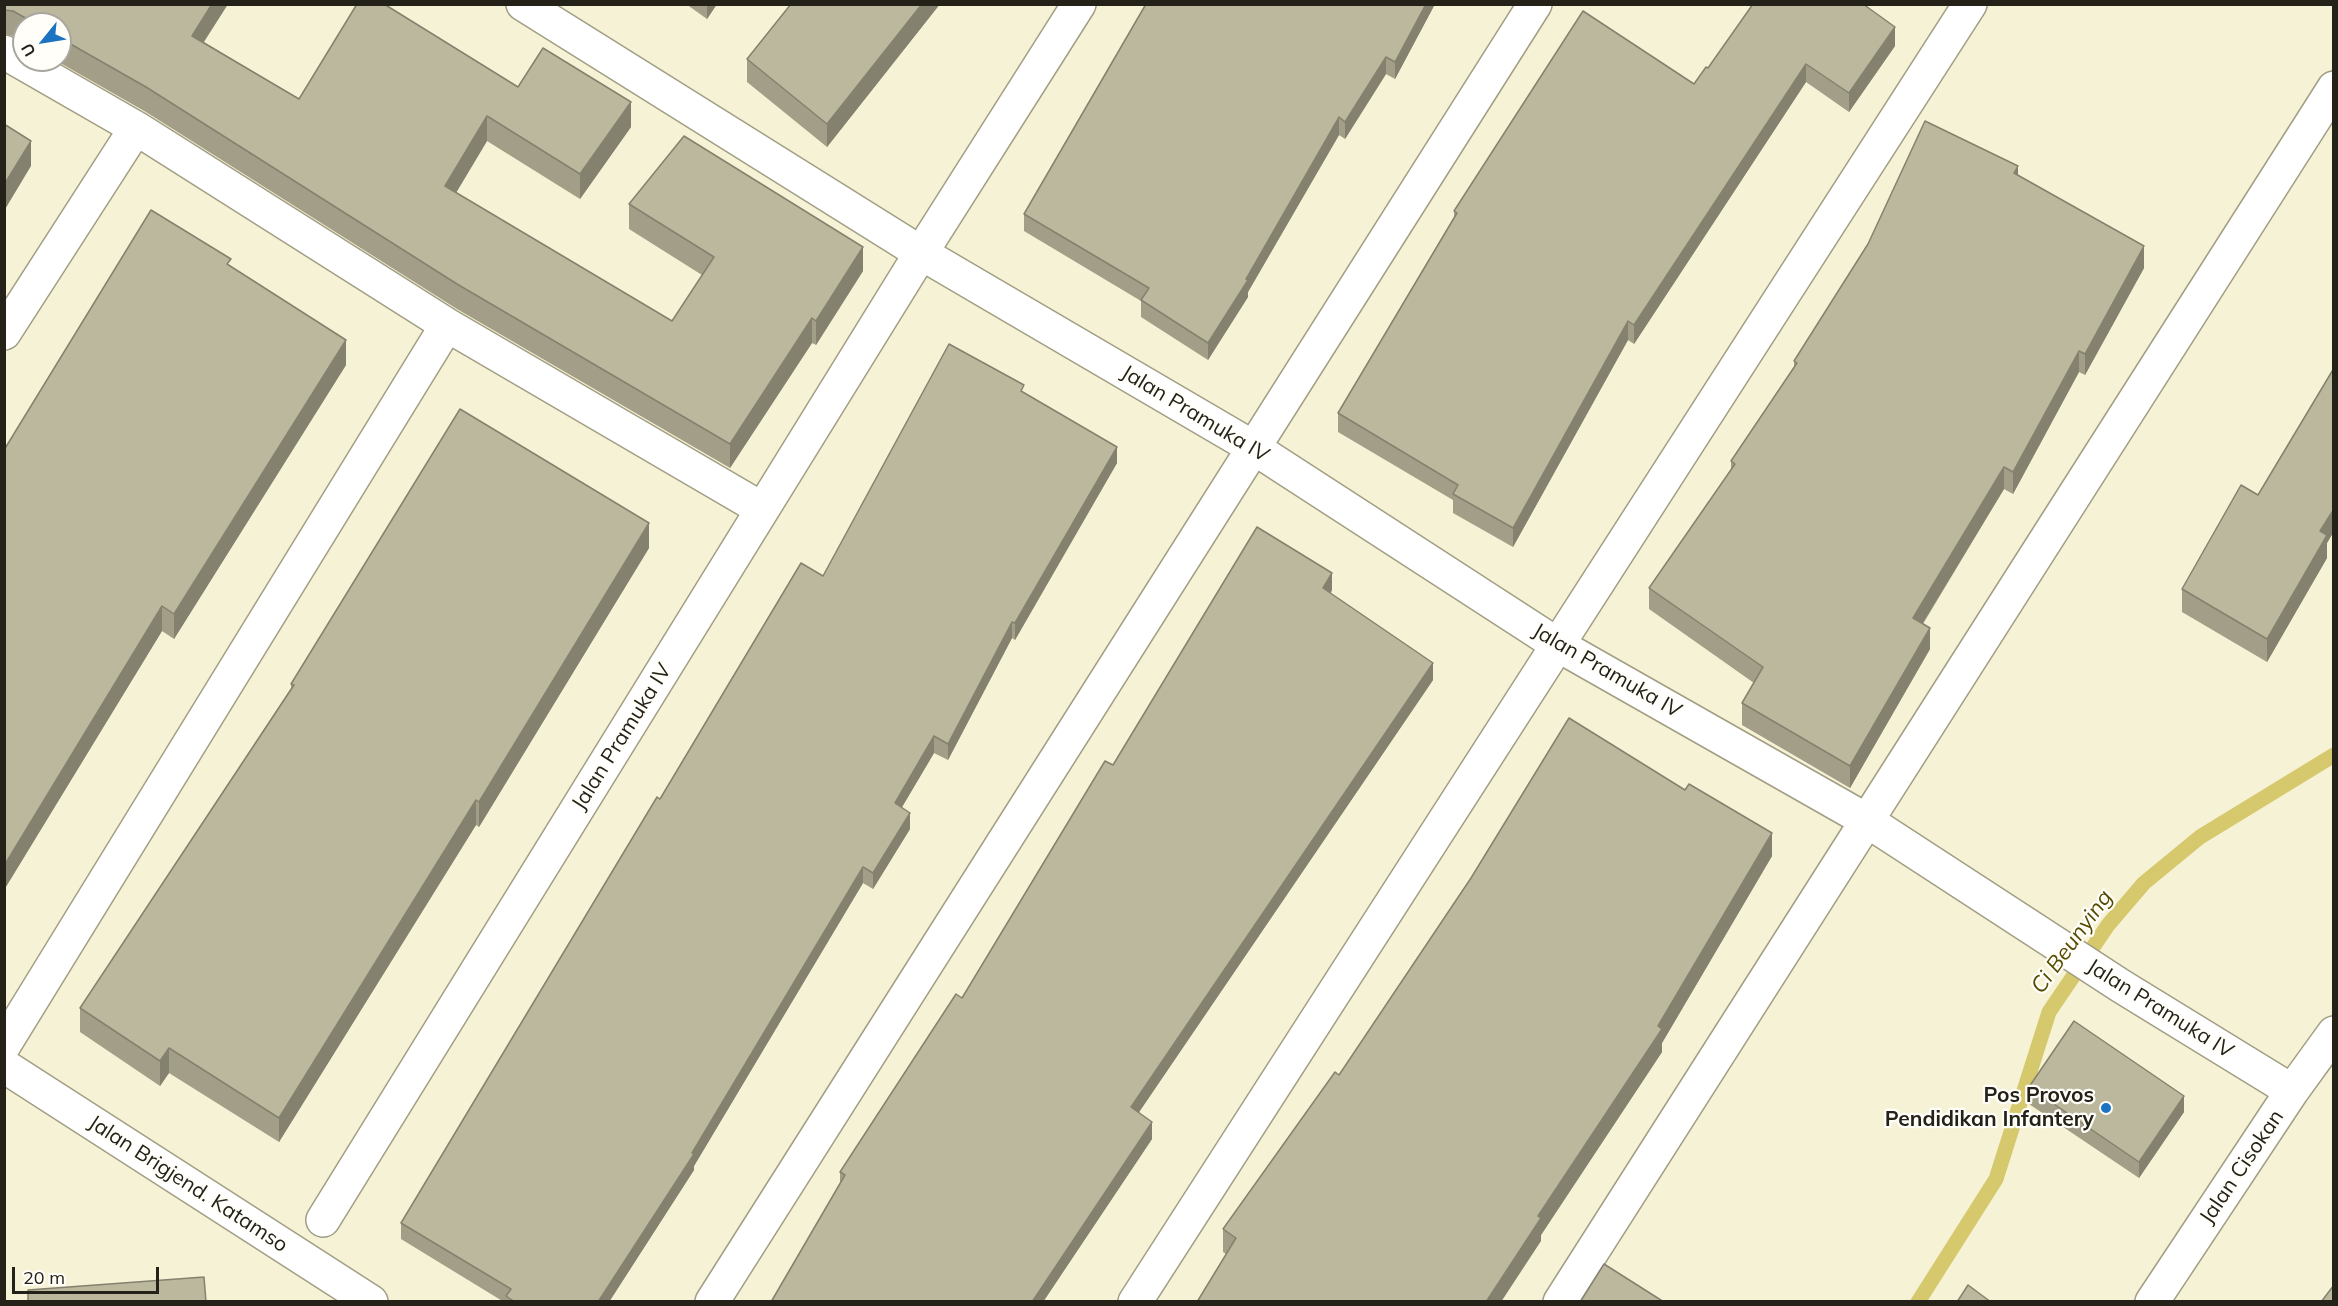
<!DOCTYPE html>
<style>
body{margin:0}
#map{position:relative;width:2338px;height:1306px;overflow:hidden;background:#f6f2d6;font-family:Mulish,sans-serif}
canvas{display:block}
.frame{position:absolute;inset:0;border:6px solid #242218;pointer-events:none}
.north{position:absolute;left:12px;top:12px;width:60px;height:60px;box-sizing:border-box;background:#fffef9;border:2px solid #a7a69f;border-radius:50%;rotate:240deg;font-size:16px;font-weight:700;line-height:24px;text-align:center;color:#242218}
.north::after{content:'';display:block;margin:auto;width:21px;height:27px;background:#1c73c1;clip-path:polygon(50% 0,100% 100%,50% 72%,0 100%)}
.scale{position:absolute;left:12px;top:1267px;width:147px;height:27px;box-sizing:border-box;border:3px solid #242218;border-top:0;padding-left:8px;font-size:18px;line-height:21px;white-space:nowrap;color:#242218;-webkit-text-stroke:4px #fffef9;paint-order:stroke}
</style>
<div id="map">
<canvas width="2338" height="1306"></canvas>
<div class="frame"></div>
<div class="north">U</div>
<div class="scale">20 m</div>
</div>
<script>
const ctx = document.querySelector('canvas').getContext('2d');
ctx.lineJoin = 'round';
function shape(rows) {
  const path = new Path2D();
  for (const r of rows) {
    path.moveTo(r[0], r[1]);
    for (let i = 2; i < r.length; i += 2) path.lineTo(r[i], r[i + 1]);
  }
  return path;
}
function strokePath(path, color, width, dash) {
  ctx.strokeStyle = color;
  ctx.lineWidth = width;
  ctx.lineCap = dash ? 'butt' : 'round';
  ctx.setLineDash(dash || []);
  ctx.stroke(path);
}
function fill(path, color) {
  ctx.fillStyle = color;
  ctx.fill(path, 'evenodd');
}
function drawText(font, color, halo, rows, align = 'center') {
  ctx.font = font + ' Mulish,sans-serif';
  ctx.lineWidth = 4.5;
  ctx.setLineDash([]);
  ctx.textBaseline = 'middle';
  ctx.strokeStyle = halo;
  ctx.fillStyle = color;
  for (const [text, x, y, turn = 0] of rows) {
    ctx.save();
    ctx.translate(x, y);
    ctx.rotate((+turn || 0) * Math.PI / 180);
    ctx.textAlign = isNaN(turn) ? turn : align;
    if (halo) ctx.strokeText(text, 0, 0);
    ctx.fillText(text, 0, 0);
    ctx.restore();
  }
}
strokePath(shape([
 [1918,1302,1996,1179,2049,1012,2108,925,2144,883,2200,837,2334,755]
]), '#d6c86d', 15);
const minor = shape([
 [523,4,921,253,1254,448,1558,645,1866,820,2121,986,2292,1091],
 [4,52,136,128],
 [447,325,762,509],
 [4,333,136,128,447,325,4,1045],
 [323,1220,921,253,1079,4],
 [712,1302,1535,4],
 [1135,1302,1970,4],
 [1560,1302,2334,88],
 [2152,1302,2292,1091,2334,1033]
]);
const major = shape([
 [4,1066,371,1302]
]);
strokePath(minor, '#a29e84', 36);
strokePath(major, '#a29e84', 36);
strokePath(minor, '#fff', 33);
strokePath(major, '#fff', 33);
fill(shape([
 [4,4,228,4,204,42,299,99,518,87,631,127,580,199,487,141,456,193,672,321,702,275,629,229,629,204,863,271,816,345,812,343,730,468,457,309,146,112,55,60,60,60,60,24,24,24,24,42,13,36,4,34],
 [686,4,717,4,707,19],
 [940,4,827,147,747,82,747,59],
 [1435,4,1395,79,1386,74,1345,139,1339,135,1248,292,1248,297,1208,360,1141,317,1141,301,1024,231,1024,214],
 [1895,46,1849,112,1806,82,1634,344,1628,340,1513,547,1453,513,1453,500,1338,432,1338,413,1454,217,1454,211,1694,84,1708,68],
 [2018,175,2144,268,2085,375,2079,372,2013,494,2004,489,1923,624,1930,649,1850,788,1742,725,1742,703,1754,683,1649,609,1649,588,1731,471,1731,461,1794,369,1794,361],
 [231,267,346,365,174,639,162,631,4,890,4,450],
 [2334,368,2334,531,2327,543,2327,558,2267,662,2182,612,2182,589,2258,495],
 [1024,393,1117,463,1015,640,1012,638,948,760,934,753,902,807,910,829,873,889,863,883,694,1166,694,1170,609,1302,504,1302,401,1239,401,1223,660,799,823,576],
 [649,548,479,827,476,825,279,1142,169,1073,160,1086,80,1032,80,1008,291,688,291,684],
 [1332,590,1331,593,1433,680,1139,1112,1152,1139,1043,1302,771,1302,840,1183,840,1172,962,998,1113,765],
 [1772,856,1662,1043,1662,1052,1541,1235,1541,1241,1226,1254,1223,1252,1223,1229,1339,1075,1471,878],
 [2029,1087,2184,1112,2139,1178,2029,1104]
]), '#a29e87');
fill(shape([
 [212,4,228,4,192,60,192,36],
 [707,4,717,4,707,19],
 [922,4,940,4,827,147,827,124],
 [1426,4,1435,4,1395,79,1395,62],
 [1895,27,1895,46,1849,112,1849,93],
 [1386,57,1386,74,1345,139,1345,122],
 [1806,64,1806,82,1634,344,1634,325],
 [631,102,631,127,580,199,580,174],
 [487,116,487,141,445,211,445,186],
 [1339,117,1339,135,1248,292,1248,297,1208,360,1208,343,1246,279],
 [31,141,31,166,4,211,4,185],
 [2018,166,2018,188,2014,173],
 [2144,246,2144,268,2085,375,2085,354],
 [863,247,863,271,816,345,816,321],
 [812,318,812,343,730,468,730,444],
 [1628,321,1628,340,1513,547,1513,528],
 [346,340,346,365,174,639,174,614],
 [2079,351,2079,372,2013,494,2013,472],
 [1117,447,1117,463,1015,640,1015,623],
 [2004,467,2004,489,1913,639,1913,618],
 [2334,509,2334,531,2327,543,2327,558,2267,662,2267,639,2320,531],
 [649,523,649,548,479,827,479,802],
 [1332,573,1332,590,1323,605,1323,588],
 [162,606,162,631,4,890,4,866],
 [1012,622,1012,638,948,760,948,744],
 [1930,628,1930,649,1850,788,1850,766],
 [1433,663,1433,680,1131,1124,1131,1107],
 [934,736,934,753,895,819,895,803],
 [476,800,476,825,279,1142,279,1118],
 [910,813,910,829,873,889,873,873],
 [1772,833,1772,856,1662,1043,1662,1052,1541,1235,1541,1241,1501,1302,1486,1302,1538,1216,1658,1026],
 [863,867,863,883,694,1166,694,1170,609,1302,598,1302,692,1153],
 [169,1048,169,1073,160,1086,160,1061],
 [2184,1096,2184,1112,2139,1178,2139,1162],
 [1152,1122,1152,1139,1043,1302,1032,1302]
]), '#84816e');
const building = shape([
 [4,4,212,4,192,36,299,99,357,4,384,4,518,87,543,48,631,102,580,174,487,116,445,186,672,321,714,257,629,204,684,136,863,247,816,321,812,318,730,444,457,284,146,87,60,38,60,24,36,24,13,11,4,10,4,4],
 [791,4,922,4,827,124,747,59,791,4],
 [1146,4,1426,4,1395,62,1386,57,1345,122,1339,117,1246,279,1248,280,1208,343,1141,300,1149,288,1024,214,1146,4],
 [1753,4,1863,4,1895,27,1849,93,1806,64,1634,325,1628,321,1513,528,1453,494,1458,485,1338,413,1457,213,1454,211,1583,11,1694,84,1706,67,1708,68,1753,4],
 [1925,121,2018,166,2014,173,2144,246,2085,354,2079,351,2013,472,2004,467,1913,618,1930,628,1850,766,1742,703,1763,667,1649,588,1735,464,1731,461,1797,363,1794,361,1868,244,1925,121],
 [4,124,31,141,4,185,4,124],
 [151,210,231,259,227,264,346,340,174,614,162,606,4,866,4,450,151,210],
 [949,344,1024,385,1021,391,1117,447,1015,623,1012,622,948,744,934,736,895,803,910,813,873,873,863,867,692,1153,694,1154,598,1302,515,1302,506,1296,511,1289,401,1223,657,797,660,799,801,563,823,576,949,344],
 [2334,368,2334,509,2320,531,2327,535,2267,639,2182,589,2241,485,2258,495,2334,368],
 [460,409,649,523,479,802,476,800,279,1118,169,1048,160,1061,80,1008,294,685,291,684,460,409],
 [1257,527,1332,573,1323,588,1433,663,1131,1107,1152,1122,1032,1302,771,1302,845,1175,840,1172,956,994,962,998,1105,761,1113,765,1257,527],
 [1569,718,1685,790,1689,784,1772,833,1658,1026,1662,1029,1538,1216,1541,1218,1486,1302,1197,1302,1236,1238,1223,1229,1335,1072,1339,1075,1471,878,1569,718],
 [2074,1021,2184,1096,2139,1162,2029,1087,2074,1021],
 [1604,1264,1664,1302,1580,1302,1604,1264],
 [204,1277,206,1302,28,1302,28,1290,204,1277],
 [1968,1285,1991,1302,1957,1302,1968,1285],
 [2334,1285,2334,1302,2321,1302,2334,1285]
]);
fill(building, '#bcb89d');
strokePath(building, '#84816e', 1.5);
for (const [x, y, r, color] of [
 [2106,1108,6,"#1c73c1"]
]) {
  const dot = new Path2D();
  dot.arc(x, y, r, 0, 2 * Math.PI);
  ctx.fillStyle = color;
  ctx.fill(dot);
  strokePath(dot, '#fffef9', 2);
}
drawText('21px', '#242218', '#fffef9', [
 ["Jalan Pramuka IV",1195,414,31],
 ["Jalan Pramuka IV",1607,671,30],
 ["Jalan Pramuka IV",622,737,-58],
 ["Jalan Pramuka IV",2160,1009,32],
 ["Jalan Cisokan",2242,1167,-56],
 ["Jalan Brigjend. Katamso",188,1184,33]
]);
drawText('bold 21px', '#242218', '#fffef9', [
 ["Pos Provos",2094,1096],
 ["Pendidikan Infantery",2094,1120]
], 'right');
drawText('italic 22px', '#554b00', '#fffef9', [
 ["Ci Beunying",2072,942,-54]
]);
</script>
